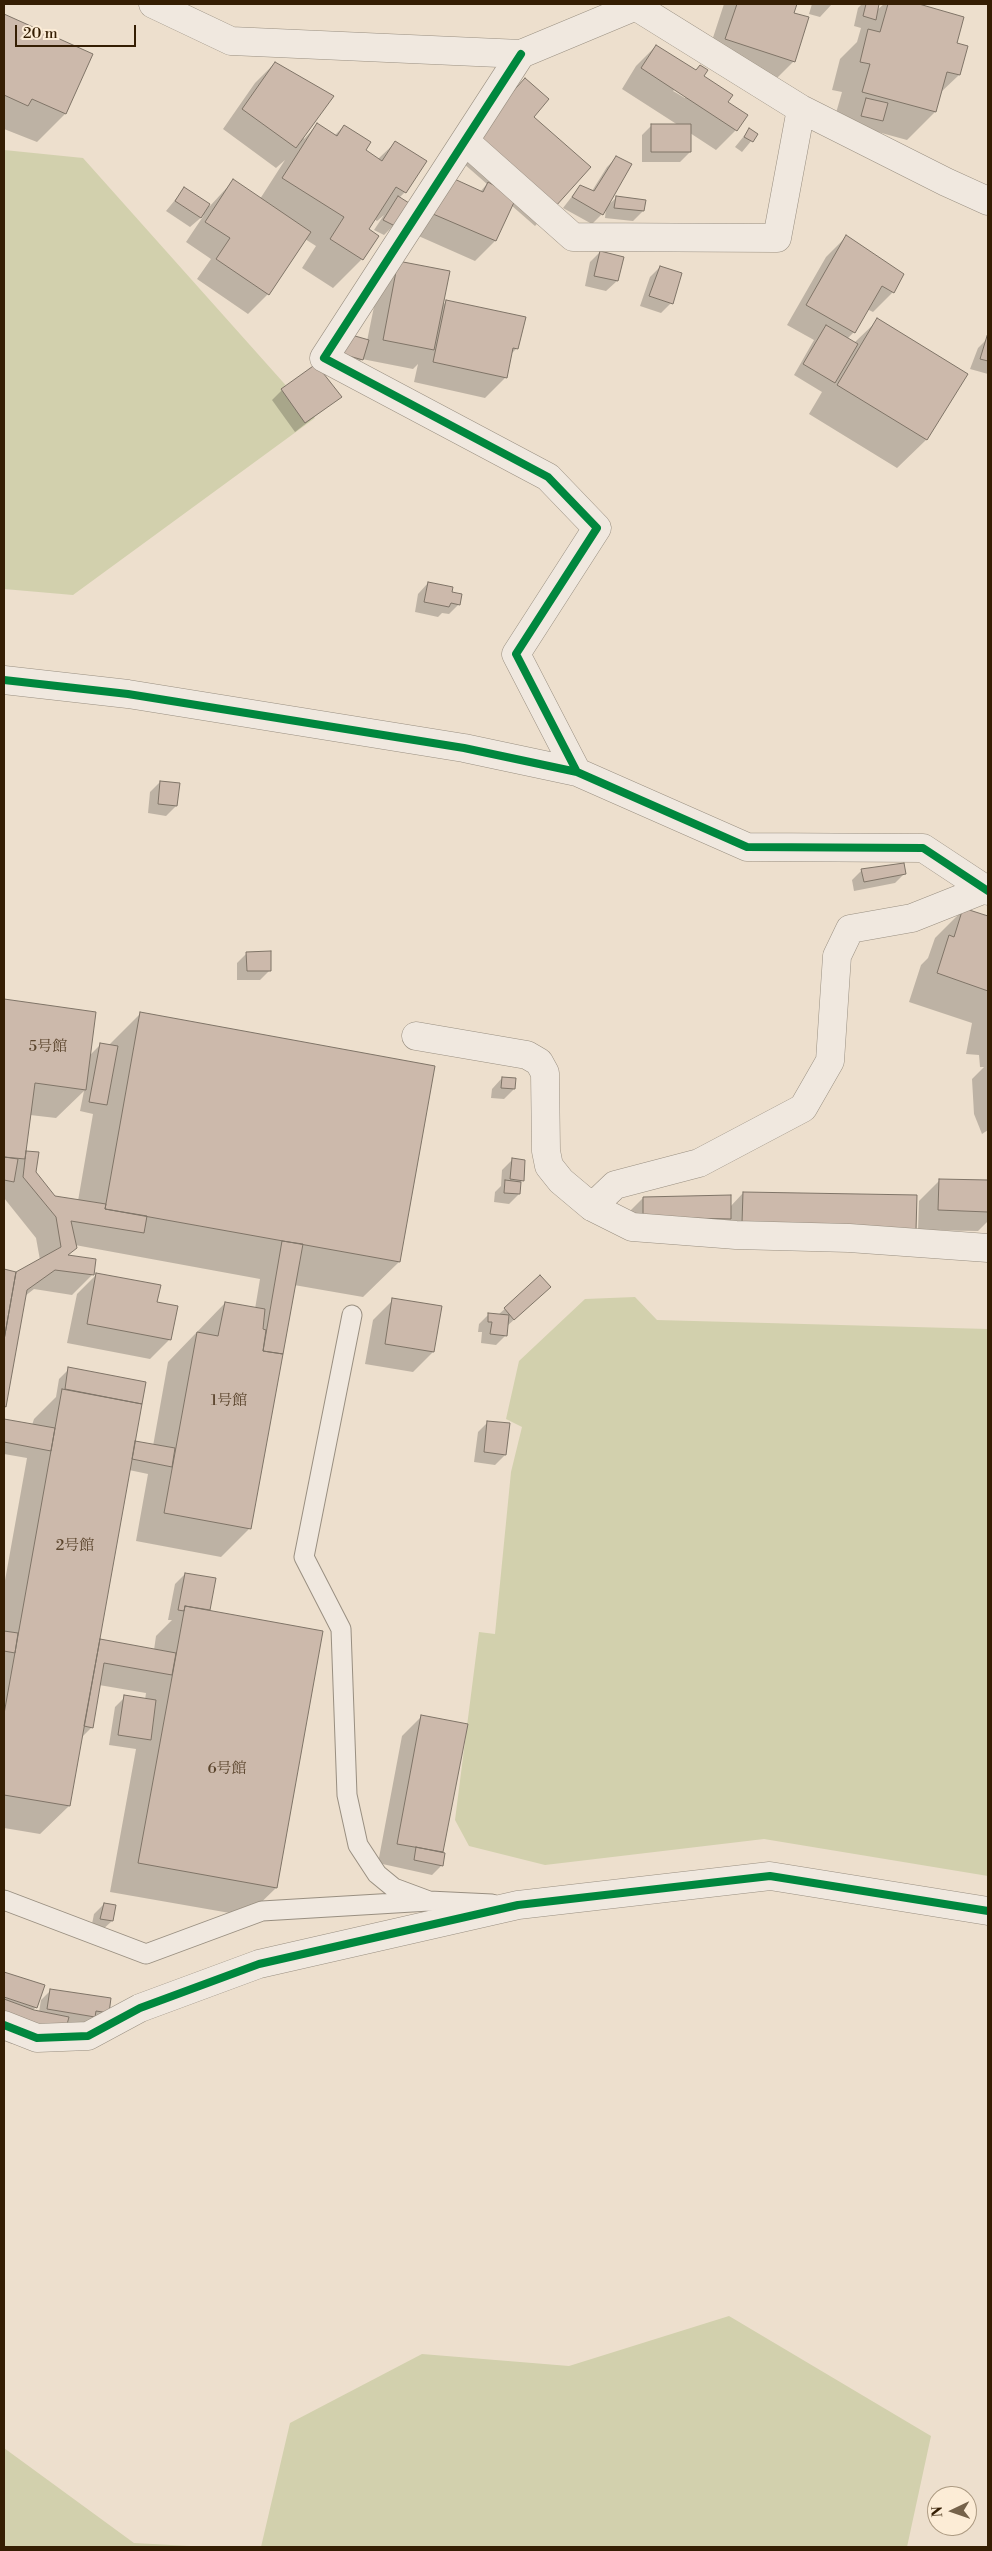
<!DOCTYPE html>
<meta charset="utf-8">
<style>
body{margin:0}
#map{position:relative;width:992px;height:2551px;overflow:hidden;background:#eddfcd;font-family:"Libre Bodoni",serif}
canvas{display:block}
.frame{position:absolute;inset:0;border:5px solid #351e03;pointer-events:none}
.north{position:absolute;left:927px;top:2486px;width:50px;height:50px;box-sizing:border-box;background:#fcecd6;border:1px solid #ac9a82;border-radius:50%;rotate:267deg;font-size:14px;font-weight:700;line-height:20px;text-align:center;color:#351e03}
.north::after{content:'';display:block;margin:auto;width:18px;height:22px;background:#75624a;clip-path:polygon(50% 0,100% 100%,50% 72%,0 100%)}
.scale{position:absolute;left:15px;top:25px;width:121px;height:22px;box-sizing:border-box;border:2px solid #351e03;border-top:0;padding-left:6px;font-size:15px;line-height:18px;white-space:nowrap;color:#351e03;-webkit-text-stroke:4px #fcecd6;paint-order:stroke}
</style>
<div id="map">
<canvas width="992" height="2551"></canvas>
<div class="frame"></div>
<div class="north">N</div>
<div class="scale">20 m</div>
</div>
<script>
const ctx = document.querySelector('canvas').getContext('2d');
ctx.lineJoin = 'round';
function fill(path, color) {
  ctx.fillStyle = color;
  ctx.fill(path, 'evenodd');
}
function shape(rows) {
  const path = new Path2D();
  for (const r of rows) {
    path.moveTo(r[0], r[1]);
    for (let i = 2; i < r.length; i += 2) path.lineTo(r[i], r[i + 1]);
  }
  return path;
}
function strokePath(path, color, width, dash) {
  ctx.strokeStyle = color;
  ctx.lineWidth = width;
  ctx.lineCap = dash ? 'butt' : 'round';
  ctx.setLineDash(dash || []);
  ctx.stroke(path);
}
function drawText(font, color, halo, rows, align = 'center') {
  ctx.font = font + ' "Libre Bodoni","Noto Serif JP",serif';
  ctx.lineWidth = 4.5;
  ctx.setLineDash([]);
  ctx.textBaseline = 'middle';
  ctx.strokeStyle = halo;
  ctx.fillStyle = color;
  for (const [text, x, y, turn = 0] of rows) {
    ctx.save();
    ctx.translate(x, y);
    ctx.rotate((+turn || 0) * Math.PI / 180);
    ctx.textAlign = isNaN(turn) ? turn : align;
    if (halo) ctx.strokeText(text, 0, 0);
    ctx.fillText(text, 0, 0);
    ctx.restore();
  }
}
fill(shape([
 [4,150,83,158,315,418,73,595,4,589],
 [635,1297,657,1320,988,1329,988,1876,764,1839,545,1865,469,1846,455,1820,479,1632,495,1634,511,1472,522,1427,506,1419,519,1361,585,1299],
 [729,2316,931,2436,907,2547,261,2547,290,2423,422,2354,569,2366],
 [4,2448,134,2543,208,2547,4,2547]
]), '#d2d0ad');
fill(shape([
 [724,4,796,4,793,14,794,61,774,81,706,59],
 [812,4,832,4,820,17,809,14],
 [862,4,878,4,876,11,884,4,914,4,963,18,956,44,959,75,940,93,935,112,907,140,834,120,842,92,832,90,840,59,857,42,861,28,854,26,858,8],
 [4,15,92,55,65,114,37,142,4,129],
 [656,46,695,71,700,66,702,76,727,102,736,130,716,150,690,133,690,152,680,162,642,162,642,135,652,125,678,125,622,89,636,66],
 [675,89,685,95,685,98,673,91],
 [275,63,304,139,317,125,334,136,344,126,364,150,378,159,396,142,405,192,399,198,408,204,394,225,384,235,374,230,384,215,377,221,374,219,367,230,377,236,362,259,333,288,302,268,316,246,305,239,268,294,248,314,197,279,211,259,186,242,204,215,190,227,166,211,184,189,210,206,233,181,260,199,285,160,276,168,223,129,255,83],
 [532,117,554,206,535,226,511,205,495,241,475,261,414,234,430,198,480,192,487,184,455,156],
 [749,130,757,134,742,152,735,147],
 [617,157,602,214,592,224,563,208,580,186,592,191,607,167],
 [616,198,644,201,643,211,633,221,605,218,606,207],
 [846,237,902,274,893,292,873,312,867,309,854,332,847,339,854,343,878,320,966,374,926,440,897,468,809,414,822,392,794,375,814,340,787,325,826,257],
 [600,252,617,281,606,291,585,286,590,262],
 [399,262,441,307,446,302,517,348,510,355,505,378,485,398,414,382,418,364,413,369,362,359,352,370,333,364,367,341,379,282],
 [660,267,671,303,661,313,640,306,650,277],
 [988,338,988,374,970,369,978,348],
 [282,390,340,397,295,432,272,400],
 [428,583,450,593,459,604,449,614,442,613,438,617,415,612,418,594],
 [160,782,176,806,166,816,148,813,150,792],
 [862,870,905,873,895,883,854,891,852,880],
 [964,909,988,918,988,1130,982,1134,974,1114,972,1079,984,1067,980,1067,979,1055,966,1054,972,1023,909,1002,921,965,928,958,935,938],
 [247,953,270,970,260,980,237,980,237,963],
 [4,1001,94,1013,89,1056,100,1045,108,1046,141,1013,399,1262,363,1297,294,1285,250,1528,221,1557,136,1541,148,1474,129,1470,98,1643,100,1640,154,1650,156,1636,172,1620,168,1620,175,1584,185,1574,215,1579,208,1611,276,1888,247,1916,110,1892,136,1749,109,1745,115,1707,125,1697,145,1700,146,1693,99,1685,92,1727,81,1738,69,1806,40,1834,4,1828,4,1586,27,1458,4,1454,4,1420,32,1425,34,1419,56,1397,59,1379,69,1369,141,1403,134,1442,153,1446,168,1362,225,1303,255,1309,260,1279,75,1245,67,1256,95,1260,92,1275,72,1295,34,1289,25,1296,4,1407,4,1271,16,1273,40,1260,36,1238,4,1198],
 [84,1091,80,1111,93,1114,78,1201,54,1197,34,1173,25,1152,30,1115,56,1118],
 [502,1078,514,1089,504,1099,491,1098,492,1089],
 [512,1160,523,1180,520,1183,519,1194,509,1204,494,1202,495,1192,501,1186,502,1170],
 [939,1181,988,1182,988,1221,978,1231,918,1230,919,1201],
 [743,1193,915,1229,623,1218,643,1198,730,1207],
 [97,1274,170,1339,150,1359,67,1343,77,1294],
 [540,1277,539,1297,506,1327,506,1335,496,1345,481,1343,482,1332,478,1332,479,1324,489,1314,498,1315],
 [393,1300,433,1352,413,1372,365,1364,373,1320],
 [488,1422,505,1455,495,1465,474,1462,478,1432],
 [422,1716,442,1852,442,1865,432,1875,378,1863,402,1736],
 [104,1904,112,1921,101,1931,91,1929,94,1914],
 [4,1973,43,1986,36,2007,32,2011,39,2012,41,2000,51,1990,108,2012,45,2047,12,2044,4,2041]
]), '#0003');
const building = shape([
 [737,4,797,4,794,13,809,17,795,62,725,39,737,4],
 [866,4,879,4,876,20,863,16,866,4],
 [888,4,919,4,964,17,957,43,968,46,960,75,947,72,936,112,862,92,870,64,860,62,868,29,880,32,888,4],
 [4,14,93,54,66,114,32,99,28,106,4,95,4,14],
 [656,45,696,70,700,65,708,70,704,76,733,95,728,102,748,115,737,131,641,68,656,45],
 [275,62,334,96,296,148,242,109,275,62],
 [525,78,549,99,534,117,591,167,555,207,474,135,525,78],
 [866,98,888,103,883,121,861,116,866,98],
 [317,123,337,136,344,125,371,142,366,150,382,161,395,141,427,161,406,193,396,187,369,229,379,236,363,260,330,239,344,217,282,178,317,123],
 [651,124,691,124,691,152,651,152,651,124],
 [749,128,758,134,753,142,744,137,749,128],
 [616,156,632,164,603,215,572,197,580,185,594,191,616,156],
 [450,177,483,192,488,182,516,198,496,241,433,214,450,177],
 [233,179,311,232,269,295,216,259,230,238,205,222,233,179],
 [184,187,210,204,201,218,175,201,184,187],
 [398,196,409,203,395,226,383,220,398,196],
 [616,196,646,200,644,211,614,208,616,196],
 [846,235,904,274,894,293,882,286,855,333,806,305,846,235],
 [600,251,624,257,618,281,594,276,600,251],
 [398,261,450,271,434,350,383,340,398,261],
 [660,266,682,273,673,304,649,296,660,266],
 [446,300,526,317,518,349,513,348,507,378,433,362,446,300],
 [877,318,968,374,927,440,837,385,877,318],
 [826,325,858,344,835,383,803,364,826,325],
 [348,334,369,340,363,360,342,354,348,334],
 [987,336,988,337,988,361,980,359,987,336],
 [316,364,342,397,305,423,281,389,316,364],
 [428,582,453,587,452,592,462,594,460,605,451,603,449,607,424,602,428,582],
 [160,781,180,783,177,806,158,804,160,781],
 [904,863,906,874,864,882,861,869,904,863],
 [963,908,988,916,988,991,937,973,949,935,954,937,963,908],
 [271,951,271,971,247,971,246,952,271,951],
 [4,999,96,1012,86,1090,35,1083,25,1159,4,1157,4,999],
 [140,1012,435,1066,400,1262,105,1209,140,1012],
 [100,1043,118,1046,107,1105,89,1102,100,1043],
 [502,1077,516,1078,515,1089,501,1088,502,1077],
 [26,1151,39,1152,36,1172,55,1196,106,1204,105,1209,147,1216,144,1233,71,1221,77,1248,68,1255,96,1259,94,1275,55,1270,27,1290,6,1407,4,1406,4,1340,16,1272,61,1247,56,1217,23,1177,26,1151],
 [4,1157,18,1159,14,1182,4,1180,4,1157],
 [512,1158,525,1160,524,1181,510,1179,512,1158],
 [939,1179,988,1180,988,1212,938,1210,939,1179],
 [505,1180,521,1182,520,1194,504,1193,505,1180],
 [743,1192,917,1195,916,1230,742,1223,743,1192],
 [731,1195,731,1219,643,1217,643,1197,731,1195],
 [282,1241,303,1244,283,1354,263,1351,282,1241],
 [4,1269,16,1272,4,1340,4,1269],
 [96,1273,161,1285,157,1302,178,1306,171,1340,87,1324,96,1273],
 [540,1275,551,1287,514,1320,504,1308,540,1275],
 [392,1298,442,1306,434,1352,385,1344,392,1298],
 [225,1302,265,1309,263,1329,266,1330,263,1351,283,1354,251,1529,164,1513,197,1332,218,1336,225,1302],
 [488,1313,509,1315,507,1336,490,1334,492,1322,488,1322,488,1313],
 [68,1367,146,1382,142,1404,65,1389,68,1367],
 [62,1389,142,1404,70,1806,4,1795,4,1714,62,1389],
 [4,1419,55,1428,51,1451,4,1442,4,1419],
 [487,1421,510,1423,506,1455,484,1452,487,1421],
 [135,1441,175,1448,172,1467,132,1459,135,1441],
 [185,1573,216,1578,210,1610,185,1606,184,1611,178,1610,185,1573],
 [185,1606,323,1631,277,1888,138,1863,185,1606],
 [4,1631,18,1633,15,1653,4,1651,4,1631],
 [100,1639,176,1653,172,1675,104,1663,93,1728,84,1726,100,1639],
 [124,1695,156,1700,151,1740,118,1735,124,1695],
 [421,1715,468,1724,443,1852,397,1844,421,1715],
 [416,1847,445,1853,443,1866,414,1860,416,1847],
 [104,1903,116,1905,113,1921,100,1919,104,1903],
 [4,1972,45,1985,37,2008,4,1997,4,1972],
 [50,1989,111,1998,109,2013,96,2011,95,2017,47,2009,50,1989],
 [4,1999,34,2010,69,2017,66,2028,32,2024,4,2013,4,1999]
]);
fill(building, '#ccb9ab');
strokePath(building, '#7f7467', 1);
const lane = shape([
 [352,1315,304,1557,341,1629,347,1795,358,1845,377,1874,394,1888,429,1901],
 [4,1900,146,1954,262,1911,429,1901,492,1904]
]);
const street = shape([
 [153,4,231,41,521,54,636,6],
 [632,4,801,109,946,182,988,201],
 [521,54,324,358,548,477,597,528,516,654,577,772],
 [465,141,573,237,777,238,801,109],
 [4,680,128,694,464,748,577,772,747,847,923,848,988,891],
 [416,1036,527,1055,539,1062,545,1073,546,1151,549,1166,561,1181,592,1207,632,1227,736,1235,849,1238,988,1248],
 [592,1207,615,1185,699,1163,803,1108,830,1061,837,956,850,929,912,918,985,889],
 [4,2025,37,2038,88,2036,140,2008,259,1964,518,1905,770,1876,988,1911]
]);
strokePath(lane, '#998f81', 21);
strokePath(street, '#998f81', 29);
strokePath(lane, '#f0e8df', 19);
strokePath(street, '#f0e8df', 28);
strokePath(shape([
 [521,54,324,358,548,477,597,528,516,654,577,772],
 [4,680,128,694,464,748,577,772,747,847,923,848,988,891],
 [4,2025,37,2038,88,2036,140,2008,259,1964,518,1905,770,1876,988,1911]
]), '#00873e', 8);
drawText('15px', '#5b452d', null, [
 ["5号館",48,1047],
 ["1号館",229,1401],
 ["2号館",75,1546],
 ["6号館",227,1769]
]);
</script>
